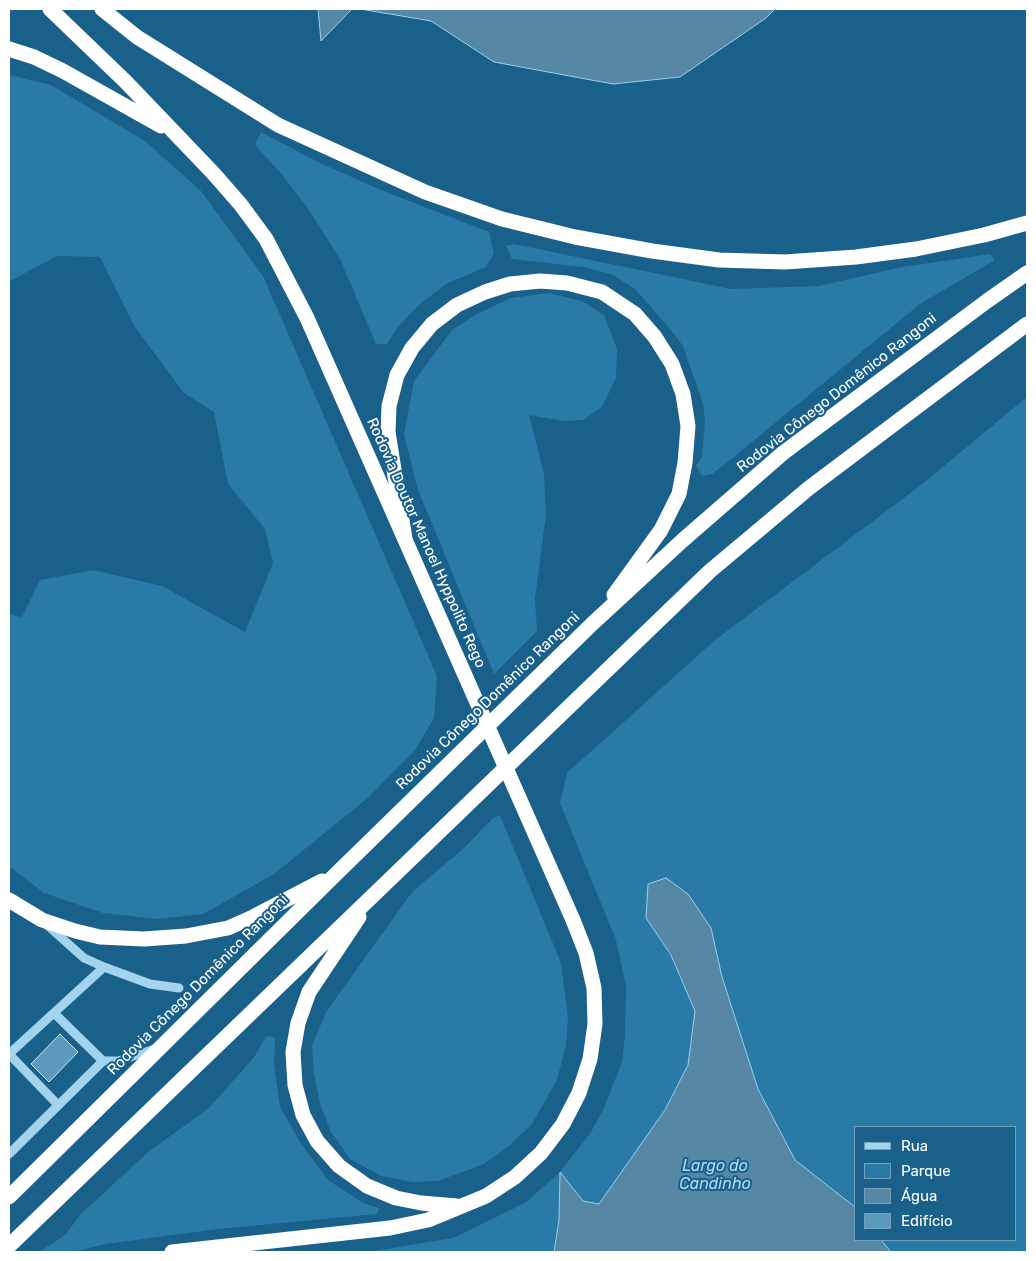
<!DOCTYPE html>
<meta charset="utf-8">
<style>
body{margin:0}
#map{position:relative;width:1036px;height:1261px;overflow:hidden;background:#19608a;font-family:Rubik,sans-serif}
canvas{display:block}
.frame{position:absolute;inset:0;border:10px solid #fff;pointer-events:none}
.legend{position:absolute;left:854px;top:1126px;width:162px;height:115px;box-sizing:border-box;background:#19608a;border:1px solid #75a0b9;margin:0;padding:6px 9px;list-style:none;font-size:15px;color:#fff}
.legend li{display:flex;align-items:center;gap:10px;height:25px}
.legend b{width:25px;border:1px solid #75a0b9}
</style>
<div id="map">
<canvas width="1036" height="1261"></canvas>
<div class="frame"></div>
<ul class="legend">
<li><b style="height:6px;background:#a3d3ed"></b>Rua</li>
<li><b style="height:14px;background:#297aa6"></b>Parque</li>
<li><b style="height:14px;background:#5688a6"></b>Água</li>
<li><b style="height:14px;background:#5c9abd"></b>Edifício</li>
</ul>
</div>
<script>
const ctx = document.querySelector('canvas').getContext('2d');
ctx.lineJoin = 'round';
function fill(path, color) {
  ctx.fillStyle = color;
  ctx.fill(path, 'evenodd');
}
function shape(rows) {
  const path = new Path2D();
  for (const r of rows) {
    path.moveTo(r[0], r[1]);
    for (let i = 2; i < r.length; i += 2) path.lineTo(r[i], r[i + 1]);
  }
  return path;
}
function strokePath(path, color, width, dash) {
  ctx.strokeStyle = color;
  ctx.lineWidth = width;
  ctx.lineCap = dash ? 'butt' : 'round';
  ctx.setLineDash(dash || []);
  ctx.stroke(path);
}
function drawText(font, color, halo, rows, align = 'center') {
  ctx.font = font + ' Rubik,sans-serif';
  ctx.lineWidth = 4;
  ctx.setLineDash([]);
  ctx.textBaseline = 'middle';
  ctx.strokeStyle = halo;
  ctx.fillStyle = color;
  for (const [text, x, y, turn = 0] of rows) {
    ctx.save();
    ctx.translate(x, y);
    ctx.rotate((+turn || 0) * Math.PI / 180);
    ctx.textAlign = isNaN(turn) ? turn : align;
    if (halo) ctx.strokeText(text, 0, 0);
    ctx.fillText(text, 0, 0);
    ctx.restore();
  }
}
fill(shape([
 [9,75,51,85,145,141,201,191,263,276,437,676,434,718,415,750,369,797,274,874,203,914,157,919,103,913,44,893,9,866,9,614,22,617,40,580,93,570,162,586,245,632,273,563,265,529,228,484,214,412,184,393,135,327,100,257,57,256,10,281,9,284],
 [261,132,318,162,381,190,489,232,494,253,486,267,446,284,419,305,397,328,387,344,376,344,340,259,307,207,279,171,255,145],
 [514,244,731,289,819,286,902,267,957,259,990,254,995,260,920,304,730,460,712,474,702,476,696,466,702,456,705,421,703,404,683,346,671,330,635,289,613,275,584,267,512,259,506,246],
 [549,293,582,301,604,315,617,349,616,378,602,407,583,420,563,421,529,415,544,474,546,514,535,599,537,631,494,674,418,490,404,434,414,381,452,330,477,314,511,298],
 [1027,397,1027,1252,891,1252,881,1240,1015,1240,1015,1127,855,1127,855,1207,795,1160,758,1089,722,977,711,928,646,918,671,955,695,1011,688,1065,665,1110,599,1204,583,1201,560,1173,559,1220,554,1252,368,1252,453,1238,525,1203,560,1172,591,1132,603,1110,622,1062,625,1036,626,987,616,940,560,803,567,773,715,640,921,485],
 [500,815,561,963,568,1018,566,1045,557,1080,532,1124,509,1146,484,1164,438,1181,413,1182,381,1176,350,1159,331,1132,320,1104,314,1073,312,1046,326,1012,412,892,464,848,493,818],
 [266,1036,275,1037,274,1064,280,1107,300,1142,328,1180,363,1203,379,1208,377,1214,218,1229,106,1244,73,1252,39,1252,65,1235,81,1214,148,1152,208,1109,255,1056]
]), '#297aa6');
const water = shape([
 [318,9,352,9,321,41,318,9],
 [360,9,775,9,766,18,680,77,613,84,494,62,431,21,360,9],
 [666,878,688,894,711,928,722,977,758,1089,795,1160,855,1207,855,1240,881,1240,891,1252,554,1252,559,1220,560,1172,583,1201,599,1204,665,1110,688,1065,695,1011,671,955,646,918,648,884,666,878]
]);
fill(water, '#5688a6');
strokePath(water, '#96d1f0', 1);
const building = shape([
 [60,1034,78,1052,49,1082,31,1064,60,1034]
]);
fill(building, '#5c9abd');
strokePath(building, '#c9e8fa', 1);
strokePath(shape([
 [47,925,84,958,104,967,150,984,179,988],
 [54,1013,103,1061],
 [9,1054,104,967],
 [9,1054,58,1105],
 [9,1154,103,1061,118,1061,155,1049]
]), '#a3d3ed', 9);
strokePath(shape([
 [50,9,126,82,214,174,241,205,266,239,307,318,464,673],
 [102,9,137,37,278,125,425,192,502,219,575,237,652,251,719,260,785,262,856,257,916,249,984,235,1027,223],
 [9,49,34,57,63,71,161,126],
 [405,539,388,432,389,406,397,375,412,348,432,324,457,305,485,292,510,284,540,281,567,283,602,292,635,314,655,337,672,364,683,394,688,426,685,463,679,494,661,530,614,595],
 [9,900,42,920,75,931,100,937,144,939,186,936,228,928,253,917,322,881],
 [359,917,309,992,298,1023,293,1052,295,1085,303,1115,317,1141,339,1166,367,1186,396,1198,421,1203,457,1206],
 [9,1197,337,873,592,624,683,540,783,453,987,301,1027,273],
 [9,1246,710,571,809,488,1027,324],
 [172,1252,390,1228,428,1220,486,1196,515,1177,541,1153,563,1124,579,1093,590,1059,595,1024,594,988,586,953,573,920]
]), '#fff', 15);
strokePath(shape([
 [464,673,573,920]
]), '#fff', 15);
drawText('15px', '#fff', '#19608a', [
 ["Rodovia Cônego Domênico Rangoni",837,393,-38],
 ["Rodovia Doutor Manoel Hyppolito Rego",426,543,66],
 ["Rodovia Cônego Domênico Rangoni",488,701,-44],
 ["Rodovia Cônego Domênico Rangoni",198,985,-45]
]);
drawText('italic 16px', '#afdcf5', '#19608a', [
 ["Largo do",715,1166],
 ["Candinho",715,1184]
]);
</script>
